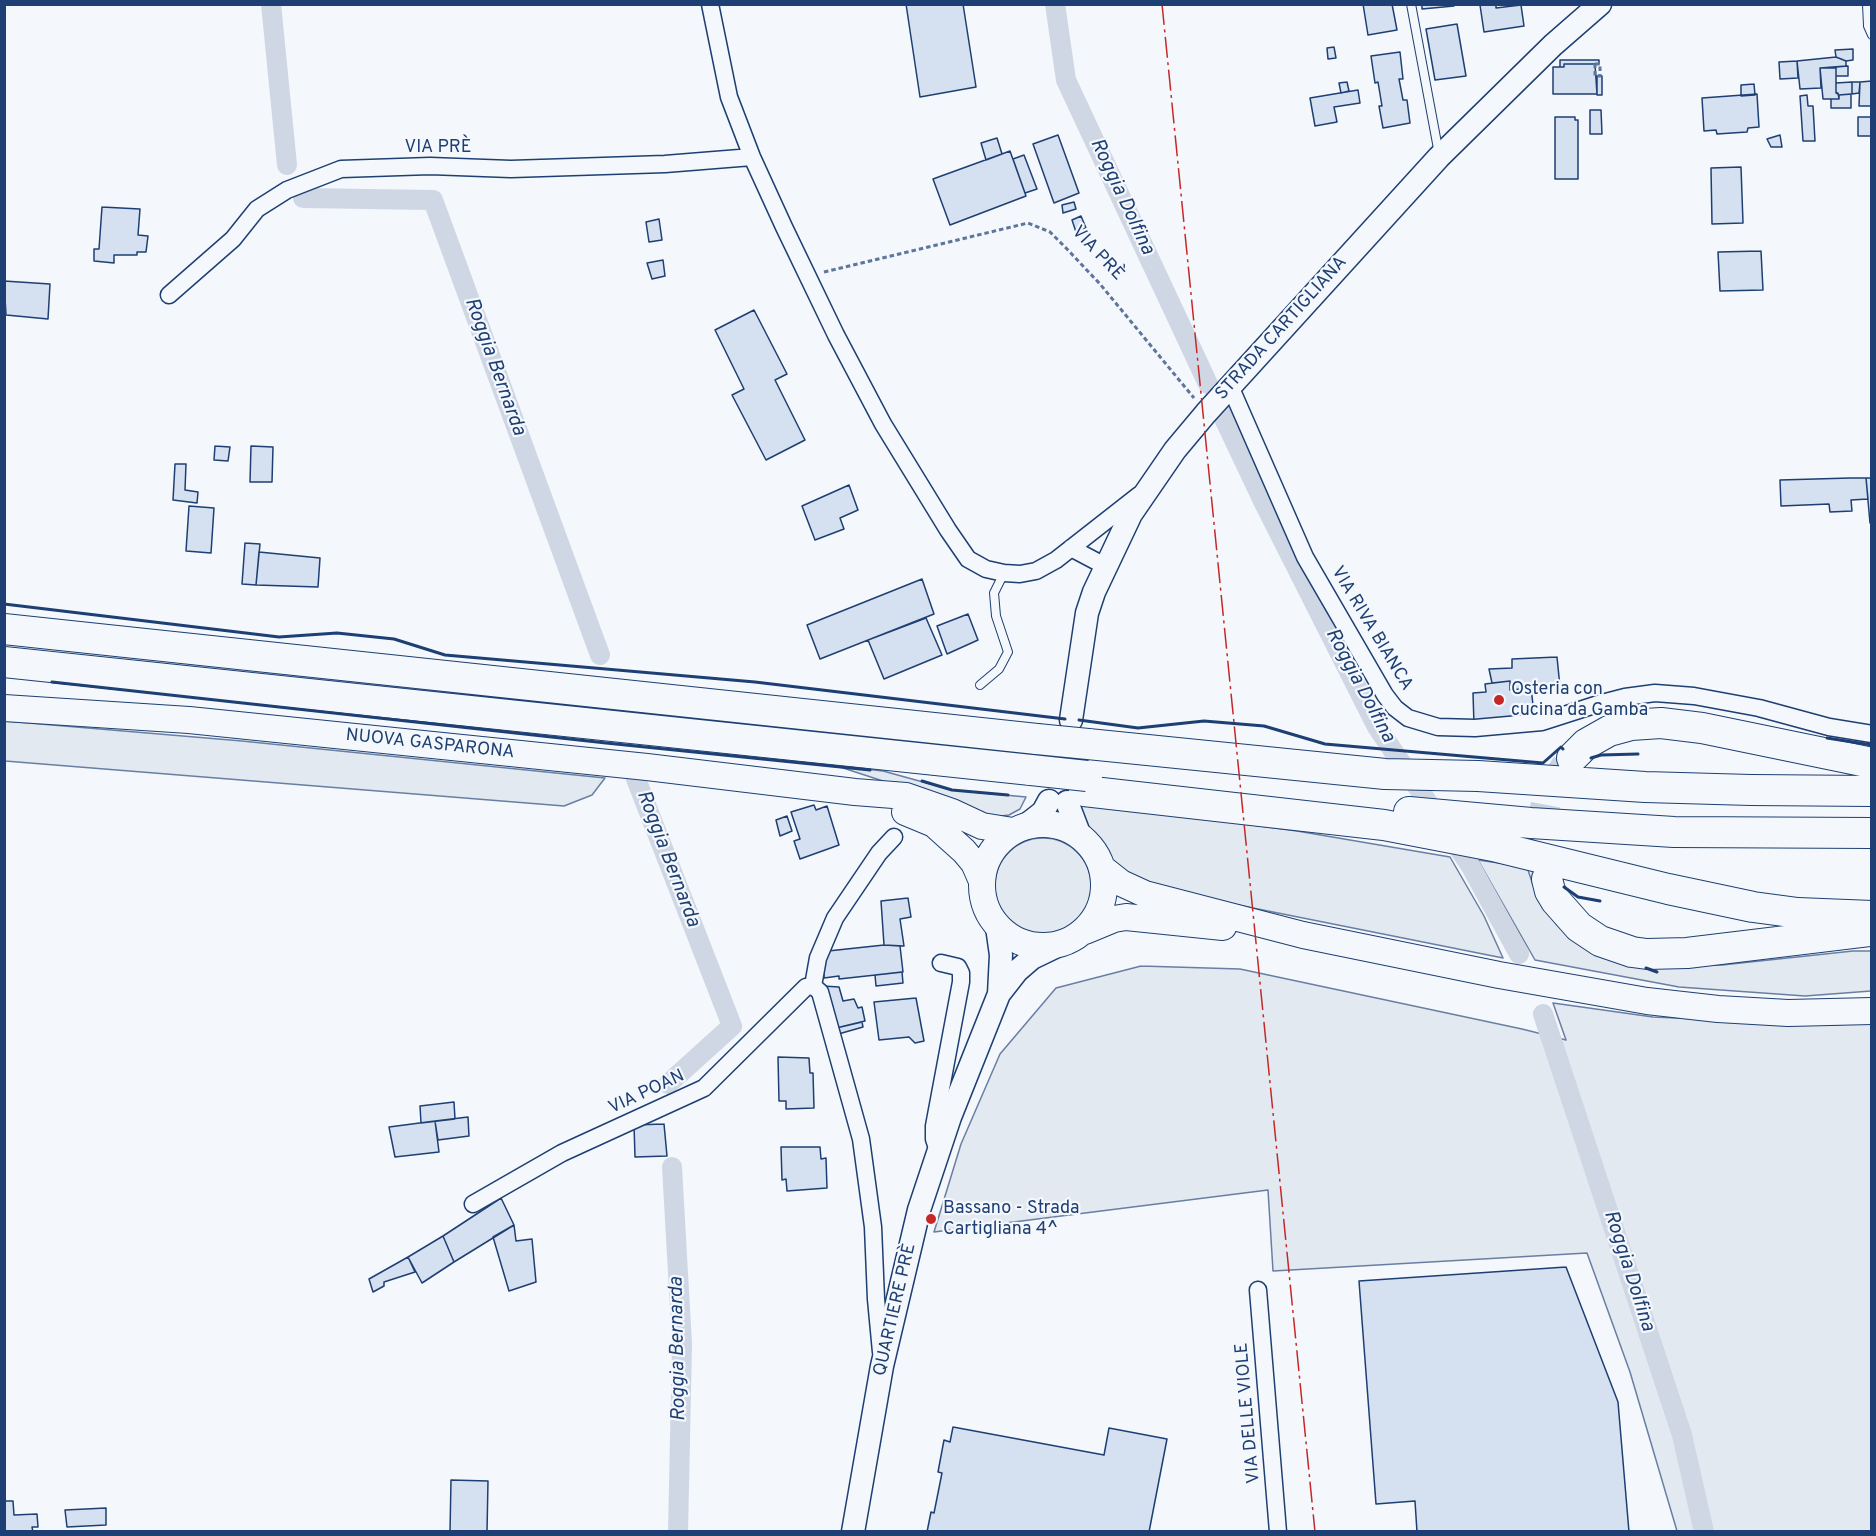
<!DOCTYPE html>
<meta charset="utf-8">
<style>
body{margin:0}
#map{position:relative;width:1876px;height:1536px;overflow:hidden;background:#f4f7fb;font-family:Overpass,sans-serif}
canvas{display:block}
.frame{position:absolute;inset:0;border:6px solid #1d3f73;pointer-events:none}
</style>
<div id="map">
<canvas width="1876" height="1536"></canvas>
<div class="frame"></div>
</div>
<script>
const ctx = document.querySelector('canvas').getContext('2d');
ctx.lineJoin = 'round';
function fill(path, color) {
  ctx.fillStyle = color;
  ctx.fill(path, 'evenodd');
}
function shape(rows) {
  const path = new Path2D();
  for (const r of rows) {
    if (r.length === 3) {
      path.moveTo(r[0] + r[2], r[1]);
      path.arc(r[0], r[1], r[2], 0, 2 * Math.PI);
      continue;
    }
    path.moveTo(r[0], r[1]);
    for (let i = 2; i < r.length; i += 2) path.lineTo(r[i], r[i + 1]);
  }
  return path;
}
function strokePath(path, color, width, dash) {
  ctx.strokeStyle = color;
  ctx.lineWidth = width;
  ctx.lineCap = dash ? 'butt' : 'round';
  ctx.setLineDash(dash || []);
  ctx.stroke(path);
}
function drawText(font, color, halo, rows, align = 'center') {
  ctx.font = font + ' Overpass,sans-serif';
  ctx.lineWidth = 4.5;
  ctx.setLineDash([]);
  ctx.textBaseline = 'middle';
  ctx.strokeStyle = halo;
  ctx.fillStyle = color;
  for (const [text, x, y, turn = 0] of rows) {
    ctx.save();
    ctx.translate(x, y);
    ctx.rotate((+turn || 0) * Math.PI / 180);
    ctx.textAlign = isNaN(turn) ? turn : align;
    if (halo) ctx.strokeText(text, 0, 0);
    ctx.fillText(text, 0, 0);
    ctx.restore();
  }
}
const green = shape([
 [5,721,242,741,605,778,592,795,564,806,5,761,5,721],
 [837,766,883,771,952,790,1026,797,1020,809,1009,815,993,817,837,766],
 [1078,803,1143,810,1297,831,1450,857,1484,916,1503,958,1153,888,1112,869,1100,843,1080,817,1078,803],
 [1043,886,48],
 [1478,860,1527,867,1533,885,1557,925,1590,951,1672,966,1722,965,1853,951,1871,951,1871,991,1805,996,1679,987,1535,960,1478,860],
 [1141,966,1240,969,1522,1029,1566,1040,1553,1003,1653,1017,1834,1025,1871,1022,1871,1531,1677,1531,1630,1372,1587,1253,1273,1271,1268,1190,934,1232,961,1144,1000,1054,1056,988,1141,966]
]);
fill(green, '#e3e9f0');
strokePath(green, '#687fa3', 1.5);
strokePath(shape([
 [271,4,287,165],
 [1055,4,1066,80,1208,384],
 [303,198,433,200,600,655],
 [1218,406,1263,501,1377,727,1470,865,1519,954],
 [636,779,732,1026,668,1084],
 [1543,1014,1682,1435,1704,1532],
 [672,1167,682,1344,678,1532]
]), '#cfd7e4', 20);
const building = shape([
 [906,4,963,4,976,87,920,97,906,4],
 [1363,4,1392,4,1397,30,1368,35,1363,4],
 [1422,4,1454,4,1454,6,1422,9,1422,4],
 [1496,4,1496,8,1521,5,1524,26,1484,32,1480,5,1496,4],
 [1457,24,1466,76,1435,80,1426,29,1457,24],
 [1334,47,1336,58,1328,59,1327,48,1334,47],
 [1853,49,1853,60,1846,61,1836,57,1835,50,1853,49],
 [1400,52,1403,79,1399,79,1403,100,1407,100,1410,123,1383,128,1379,106,1382,106,1378,82,1375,83,1371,56,1400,52],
 [1836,57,1846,61,1846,66,1820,68,1821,88,1800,89,1797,61,1836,57],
 [1560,60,1599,60,1599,64,1564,64,1564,67,1560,67,1560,60],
 [1797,61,1798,78,1780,79,1779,62,1797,61],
 [1564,64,1595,64,1597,94,1553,94,1553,67,1564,67,1564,64],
 [1848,66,1848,76,1836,76,1836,67,1848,66],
 [1820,68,1836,68,1836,93,1838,93,1839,99,1823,99,1820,68],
 [1597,76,1602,76,1602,95,1597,95,1597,76],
 [1872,81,1872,106,1859,106,1860,82,1872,81],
 [1347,82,1349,91,1341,93,1339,83,1347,82],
 [1852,82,1860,82,1859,93,1852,94,1852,82],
 [1852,82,1852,94,1839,95,1836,93,1836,83,1852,82],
 [1754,84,1755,95,1741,96,1741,85,1754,84],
 [1358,90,1360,103,1334,107,1337,122,1315,126,1310,98,1358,90],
 [1757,94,1759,127,1748,128,1747,132,1717,134,1716,130,1704,131,1702,98,1757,94],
 [1851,94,1851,108,1831,108,1831,99,1839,99,1839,95,1851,94],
 [1807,95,1808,106,1813,106,1815,141,1803,141,1800,96,1807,95],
 [1590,110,1601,110,1602,134,1590,134,1590,110],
 [1555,117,1575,117,1575,120,1578,120,1578,179,1555,179,1555,117],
 [1858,117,1872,117,1872,136,1858,136,1858,117],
 [1058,135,1079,193,1054,203,1033,144,1058,135],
 [1780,135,1782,147,1771,147,1767,139,1780,135],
 [997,138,1002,154,986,160,981,143,997,138],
 [1010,151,1026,196,950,225,933,179,1010,151],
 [1024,155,1037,189,1025,193,1013,159,1024,155],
 [1741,167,1743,223,1712,224,1711,168,1741,167],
 [1074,202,1076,209,1063,213,1062,205,1074,202],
 [102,207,140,209,138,235,148,236,146,252,137,252,137,255,114,255,114,263,94,261,94,249,99,249,102,207],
 [1081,216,1086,228,1076,232,1072,220,1081,216],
 [659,219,662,240,649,242,646,222,659,219],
 [1761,251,1763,290,1720,291,1718,252,1761,251],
 [663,260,665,276,652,279,647,263,663,260],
 [4,281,50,284,48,319,6,315,4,281],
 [754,310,787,374,775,380,805,440,766,460,732,395,744,389,715,330,754,310],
 [215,446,230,447,228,461,214,460,215,446],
 [251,446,273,447,272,482,250,482,251,446],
 [175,464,186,464,185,490,198,492,197,503,173,500,175,464],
 [1850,478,1866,478,1868,499,1851,500,1852,511,1830,512,1829,504,1781,506,1780,480,1850,478],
 [1866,478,1872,478,1872,523,1870,523,1866,478],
 [849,485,858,510,840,518,844,529,815,540,802,506,849,485],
 [189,506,214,508,211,553,186,551,189,506],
 [245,543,260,544,256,585,242,584,245,543],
 [259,552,320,558,318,587,256,585,259,552],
 [922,579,934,614,820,659,807,625,922,579],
 [968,614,978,640,947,654,937,626,968,614],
 [926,618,942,655,884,679,868,640,926,618],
 [1557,657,1560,687,1510,690,1510,681,1492,683,1489,669,1512,668,1512,659,1557,657],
 [1510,681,1510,690,1531,688,1534,713,1520,713,1521,723,1474,725,1473,693,1486,692,1485,684,1510,681],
 [814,805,816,810,827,806,839,845,800,859,794,841,800,839,791,812,814,805],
 [787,816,792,831,780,836,776,820,787,816],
 [908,898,911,917,900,919,904,946,884,945,881,901,908,898],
 [884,945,900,946,903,972,839,979,839,976,824,978,824,967,828,951,884,945],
 [902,972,903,983,876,986,875,975,902,972],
 [823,986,839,987,843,1001,854,999,858,1008,862,1007,865,1021,832,1029,823,986],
 [916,998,924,1041,915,1043,909,1037,879,1040,874,1002,916,998],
 [862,1022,863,1027,835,1035,832,1029,862,1022],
 [778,1057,809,1058,810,1073,813,1073,814,1108,786,1109,786,1101,779,1101,778,1057],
 [454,1102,455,1119,421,1123,420,1106,454,1102],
 [468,1117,469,1136,438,1140,435,1121,468,1117],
 [435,1121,439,1152,395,1157,389,1127,435,1121],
 [664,1124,667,1156,635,1157,634,1125,664,1124],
 [781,1147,820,1147,821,1159,826,1158,827,1188,787,1191,786,1179,782,1180,781,1147],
 [501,1198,514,1225,454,1262,443,1236,501,1198],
 [514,1225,516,1241,532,1239,536,1282,509,1291,493,1237,514,1225],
 [443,1236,454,1262,422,1283,408,1257,443,1236],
 [408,1257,415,1272,384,1282,384,1286,373,1292,369,1279,408,1257],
 [1566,1267,1618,1402,1629,1532,1417,1532,1415,1501,1376,1504,1359,1281,1566,1267],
 [953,1427,1104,1455,1109,1428,1167,1439,1149,1532,927,1532,931,1512,934,1513,942,1473,938,1472,944,1440,950,1442,953,1427],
 [451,1480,488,1481,487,1532,450,1532,451,1480],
 [4,1501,13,1501,14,1515,37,1514,38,1527,32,1527,33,1532,4,1532,4,1501],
 [106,1508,106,1525,67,1527,65,1510,106,1508]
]);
fill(building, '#d5e0f0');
strokePath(building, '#1d3f73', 1.5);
strokePath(shape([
 [1547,879,1542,846,1543,819,1546,803,1554,784,1570,760]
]), '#c9d2e0', 30, [30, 15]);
const lane = shape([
 [1411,4,1439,154],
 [1867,4,1868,26,1872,35],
 [980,685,999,669,1008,652,996,616,994,593,1004,573]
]);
const street = shape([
 [710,4,729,97,752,157,784,227,836,335,883,424,948,530,968,559,986,569,1004,573,1020,574,1036,571,1056,560,1139,495],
 [169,295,233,239,257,209,287,190,341,169,430,166,511,169,665,164,752,157],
 [1230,386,1305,557,1385,695,1395,708,1408,718,1438,727,1475,728,1542,722,1598,704,1625,697,1655,693,1694,696,1759,708,1829,727,1872,734],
 [1071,548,1105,566],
 [813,986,818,958,835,918,879,853,894,837],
 [938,1151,934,1139,934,1126,961,982,961,973,958,967,941,963],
 [473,1204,562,1153,704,1088,806,987,813,986,820,992,861,1139,873,1227,876,1299,881,1352],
 [1258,1290,1278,1532]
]);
const secondary = shape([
 [1071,720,1087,613,1094,592,1131,514,1175,450,1206,413,1439,157,1553,45,1600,4],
 [1067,802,1080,836],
 [1025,826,1043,812,1049,801],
 [997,927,1001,955,999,994],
 [853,1532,882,1366,919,1210,950,1117,999,994,1017,971,1032,958,1061,944]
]);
const primary = shape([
 [4,708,189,720,647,767,855,792,906,796,952,812,982,826,1013,831],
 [905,812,934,824,964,851,974,863,981,879],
 [1043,885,61],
 [1102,868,1121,883,1145,894,1303,935,1499,975,1647,1001,1718,1009,1788,1013,1872,1011],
 [1085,931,1114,919,1126,917,1223,927]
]);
const highway = shape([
 [4,629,1037,739],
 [4,662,1031,770],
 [1088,744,1385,774,1478,776,1645,787,1751,790,1872,791],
 [1572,758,1586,744,1609,731,1631,725,1661,723,1702,728,1872,763],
 [1084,791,1384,825,1493,846,1668,889,1753,907,1798,913,1872,916],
 [1409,812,1531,823,1674,832,1872,833],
 [1547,879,1550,891,1556,901,1579,927,1600,941,1632,952,1647,954,1687,953,1869,931]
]);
strokePath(lane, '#1d3f73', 10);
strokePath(street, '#1d3f73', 19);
strokePath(secondary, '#1d3f73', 25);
strokePath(primary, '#1d3f73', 28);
strokePath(highway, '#1d3f73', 32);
strokePath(shape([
 [1595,64,1600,64,1600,76,1595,76,1595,64],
 [824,272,1028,223,1050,232,1066,248,1100,284,1194,398]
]), '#5e769c', 3, [4.5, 3]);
strokePath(lane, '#f4f7fb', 8);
strokePath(street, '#f4f7fb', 16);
strokePath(secondary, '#f4f7fb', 22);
strokePath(primary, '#f4f7fb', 26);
strokePath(highway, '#f4f7fb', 30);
const highwayBridge = shape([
 [1037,739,1088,744],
 [1031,770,1087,776]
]);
strokePath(highwayBridge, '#1d3f73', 32, []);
strokePath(highwayBridge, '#f4f7fb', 30);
strokePath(shape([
 [4,604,279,637,337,633,394,639,445,655,755,682,1065,719],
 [52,682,606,743,870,770],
 [1079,720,1138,728,1204,721,1264,726,1325,744,1543,763,1561,747,1563,749],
 [1827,738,1872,745],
 [1591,758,1601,755,1638,754],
 [922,781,952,790,1008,795],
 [1564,887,1578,897,1600,901],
 [1646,968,1657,972]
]), '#1d3f73', 3);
strokePath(shape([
 [1162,4,1315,1532]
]), '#c62828', 1.5, [21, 4.5, 3, 4.5]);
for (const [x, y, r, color] of [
 [1499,700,6,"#c62828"],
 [931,1219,6,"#c62828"]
]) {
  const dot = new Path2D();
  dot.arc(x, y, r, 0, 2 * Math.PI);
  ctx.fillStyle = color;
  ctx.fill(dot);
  strokePath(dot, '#f4f7fb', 2);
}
drawText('18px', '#1d3f73', '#f4f7fb', [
 ["VIA PRÈ",438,148],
 ["VIA PRÈ",1097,254,47],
 ["STRADA CARTIGLIANA",1282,329,-48],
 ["VIA RIVA BIANCA",1371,629,59],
 ["NUOVA GASPARONA",430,745,6],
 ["VIA POAN",647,1093,-25],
 ["QUARTIERE PRÈ",896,1310,-77],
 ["VIA DELLE VIOLE",1249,1413,-95]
]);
drawText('18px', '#1d3f73', '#f4f7fb', [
 ["Osteria con",1511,690],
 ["cucina da Gamba",1511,711],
 ["Bassano - Strada",943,1209],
 ["Cartigliana 4^",943,1230]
], 'left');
drawText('italic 20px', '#1d3f73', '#f4f7fb', [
 ["Roggia Dolfina",1121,197,65],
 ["Roggia Bernarda",494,367,70],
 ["Roggia Dolfina",1359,686,62],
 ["Roggia Bernarda",667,859,69],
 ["Roggia Dolfina",1628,1271,72],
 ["Roggia Bernarda",679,1349,-91]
]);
</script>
